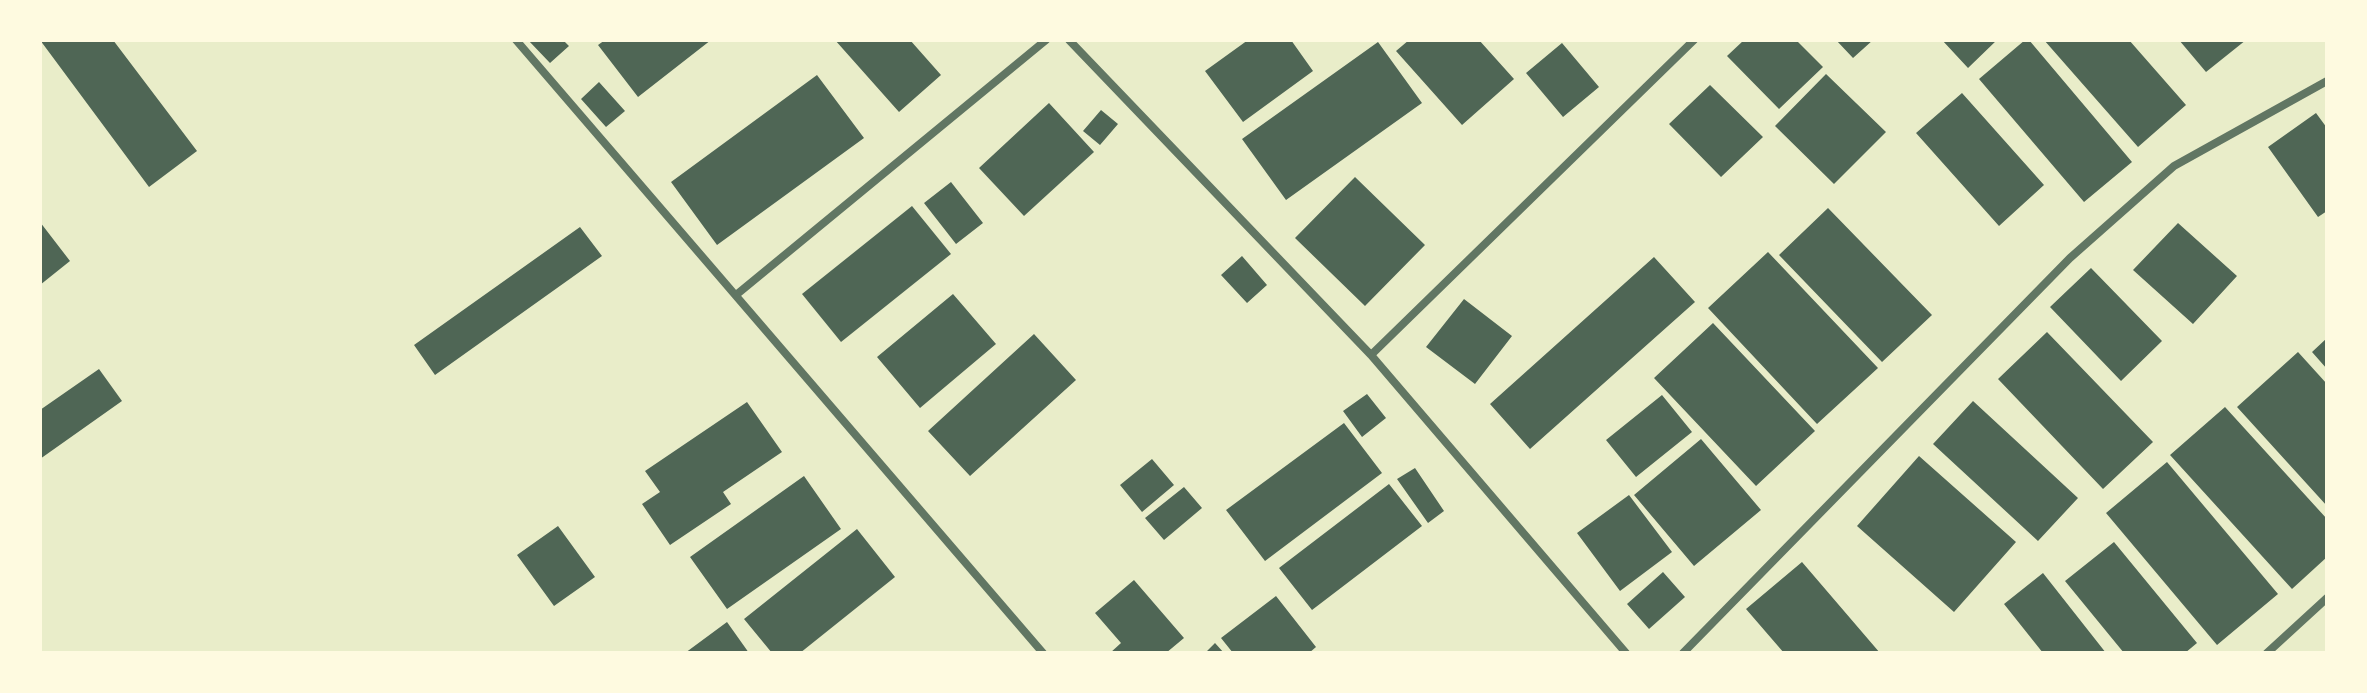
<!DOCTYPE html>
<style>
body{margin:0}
#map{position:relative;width:2367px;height:693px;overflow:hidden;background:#e9edc9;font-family:"PT Sans Narrow",sans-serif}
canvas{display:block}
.frame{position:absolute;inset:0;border:42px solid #fefae0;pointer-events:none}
</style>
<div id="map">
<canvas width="2367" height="693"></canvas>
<div class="frame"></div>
</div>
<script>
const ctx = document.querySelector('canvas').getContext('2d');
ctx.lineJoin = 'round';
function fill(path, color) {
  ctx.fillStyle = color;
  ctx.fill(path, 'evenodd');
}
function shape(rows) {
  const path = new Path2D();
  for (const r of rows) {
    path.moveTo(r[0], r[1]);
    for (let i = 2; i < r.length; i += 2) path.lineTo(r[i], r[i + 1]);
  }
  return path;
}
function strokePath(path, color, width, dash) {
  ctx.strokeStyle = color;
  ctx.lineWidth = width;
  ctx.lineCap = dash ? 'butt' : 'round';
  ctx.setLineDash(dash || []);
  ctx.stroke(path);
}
fill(shape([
 [40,40,113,40,197,151,149,187],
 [528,40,563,40,569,46,550,63],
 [605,40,711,40,638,97,598,45],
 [835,40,910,40,941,75,899,112],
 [1248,40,1291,40,1313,71,1243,122,1205,71],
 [1409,40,1479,40,1514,79,1462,125,1396,51],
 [1744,40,1796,40,1823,67,1779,109,1727,56],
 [1836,40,1873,40,1853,58],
 [1942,40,1997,40,1968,68],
 [2025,40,2029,40,2132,162,2084,202,1979,79],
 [2044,40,2129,40,2186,105,2138,147],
 [2179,40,2246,40,2206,72],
 [1378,42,1422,103,1286,200,1242,139],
 [1562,43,1599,87,1563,117,1526,73],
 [1826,74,1886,132,1834,184,1775,126],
 [817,75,864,138,717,245,671,182],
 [599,82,625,111,606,127,581,99],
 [1710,85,1763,137,1721,177,1669,124],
 [1962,93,2044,185,1999,226,1916,133],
 [1049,103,1094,152,1024,216,979,168],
 [1101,110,1118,124,1100,145,1083,131],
 [2316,113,2327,128,2327,211,2318,217,2268,147],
 [1355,177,1425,245,1365,306,1295,238],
 [951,182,983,223,956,244,924,203],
 [912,206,951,254,841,342,802,294],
 [1828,208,1932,315,1882,362,1779,255],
 [40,222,70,261,40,285],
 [2178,223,2237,276,2193,324,2133,270],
 [580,227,602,256,435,375,414,345],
 [1768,252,1878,368,1817,424,1708,308],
 [1242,256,1267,285,1247,303,1221,275],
 [1654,257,1695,302,1530,449,1490,404],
 [2091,268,2162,341,2121,381,2050,307],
 [953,294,996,344,920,408,877,357],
 [1464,299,1512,336,1475,384,1426,347],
 [1713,323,1815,431,1756,486,1654,378],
 [2047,332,2153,442,2103,489,1998,379],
 [1034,334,1076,380,970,476,928,431],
 [2327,338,2327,369,2312,352],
 [2298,352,2327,384,2327,506,2237,407],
 [99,369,122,401,40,459,40,410],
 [1367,394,1386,418,1362,437,1343,411],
 [1662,395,1692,432,1636,477,1606,440],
 [1973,401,2078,498,2038,541,1933,444],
 [747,402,782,452,723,492,731,504,670,545,642,504,660,492,645,471],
 [2225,407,2327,519,2327,557,2292,589,2170,455],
 [1344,423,1382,473,1265,561,1226,510],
 [1701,439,1761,510,1694,566,1634,495],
 [1919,456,2016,542,1954,612,1857,526],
 [1152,459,1174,485,1142,512,1120,485],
 [2167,462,2278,594,2217,645,2106,513],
 [1415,468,1444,511,1428,523,1397,479],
 [804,476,841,529,727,609,690,557],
 [1389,484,1422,526,1312,610,1279,568],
 [1184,487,1202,508,1164,540,1145,518],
 [1629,495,1672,552,1620,591,1577,533],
 [558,526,595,577,554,606,517,555],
 [857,529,895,577,800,653,772,653,744,619],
 [2114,542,2197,643,2185,653,2124,653,2065,581],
 [1802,562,1880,653,1784,653,1746,609],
 [1663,572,1685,597,1649,629,1627,604],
 [2043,573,2106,653,2043,653,2004,604],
 [1134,580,1184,638,1166,653,1110,653,1121,643,1095,613],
 [1276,596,1316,647,1309,653,1233,653,1221,638],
 [727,622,749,653,685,653],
 [1215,643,1224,653,1205,653]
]), '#4f6655');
strokePath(shape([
 [516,40,1043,653],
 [1069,40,1371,355,1626,653],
 [736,295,1046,40],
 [1371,355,1694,40],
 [1683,653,2070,258,2174,166,2327,81],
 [2267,653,2327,598]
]), '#617663', 8);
</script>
